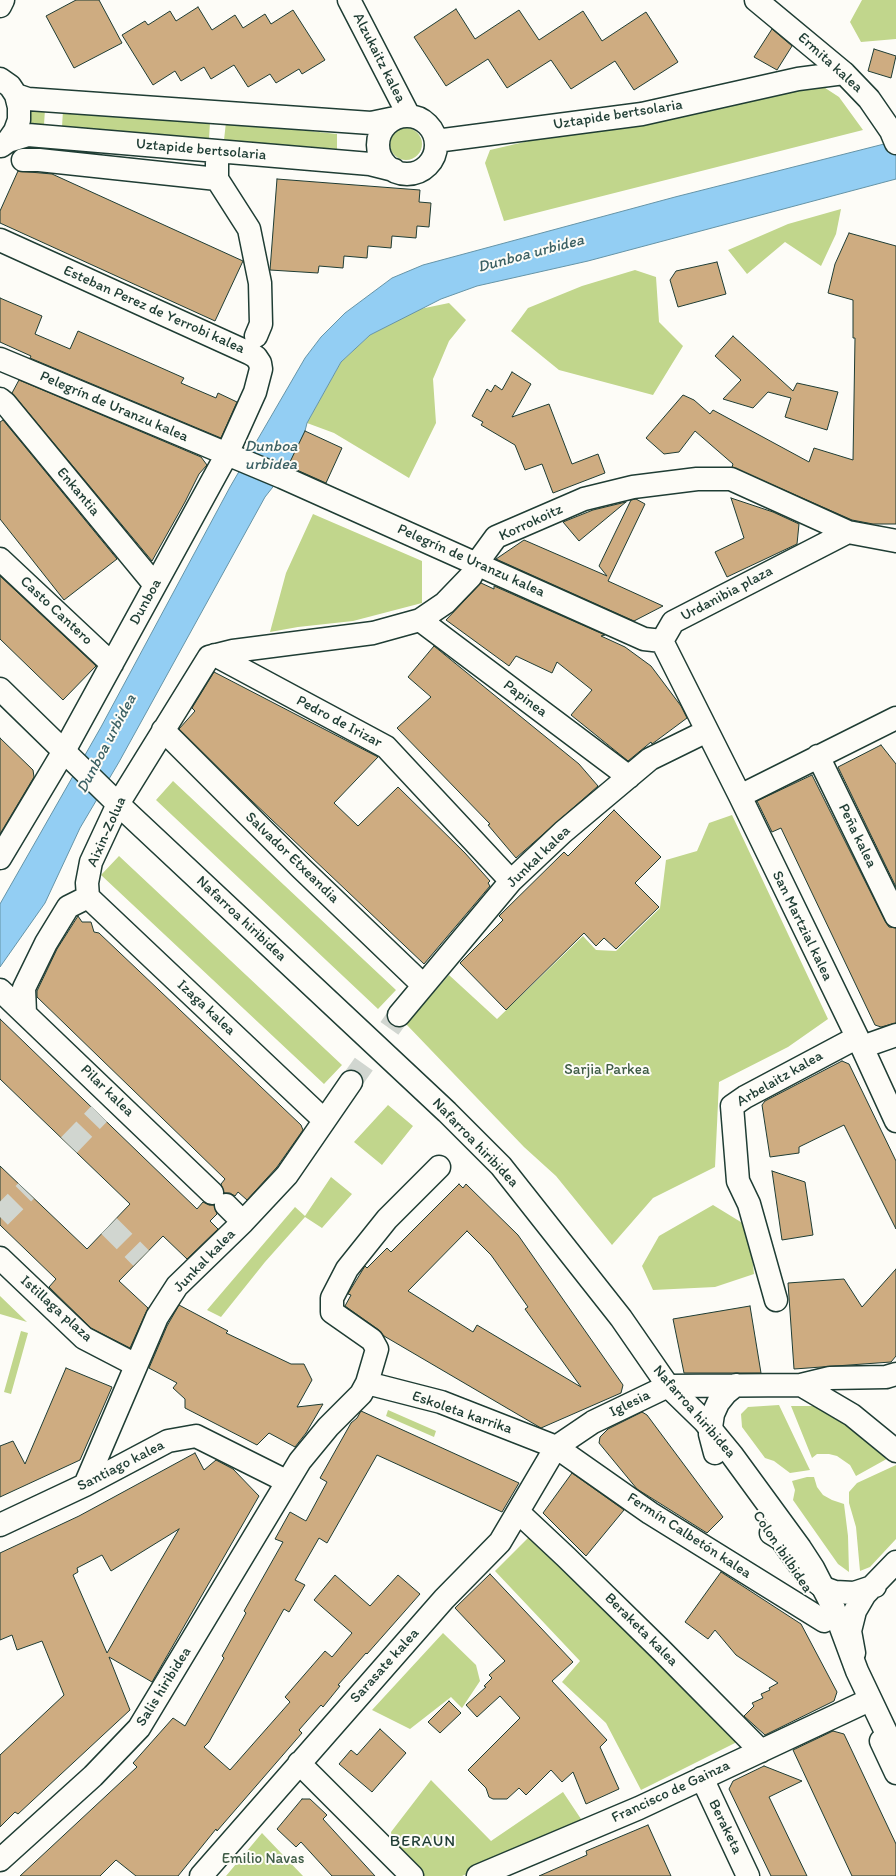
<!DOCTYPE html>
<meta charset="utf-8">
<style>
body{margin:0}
canvas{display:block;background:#fdfcf7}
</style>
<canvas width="896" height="1876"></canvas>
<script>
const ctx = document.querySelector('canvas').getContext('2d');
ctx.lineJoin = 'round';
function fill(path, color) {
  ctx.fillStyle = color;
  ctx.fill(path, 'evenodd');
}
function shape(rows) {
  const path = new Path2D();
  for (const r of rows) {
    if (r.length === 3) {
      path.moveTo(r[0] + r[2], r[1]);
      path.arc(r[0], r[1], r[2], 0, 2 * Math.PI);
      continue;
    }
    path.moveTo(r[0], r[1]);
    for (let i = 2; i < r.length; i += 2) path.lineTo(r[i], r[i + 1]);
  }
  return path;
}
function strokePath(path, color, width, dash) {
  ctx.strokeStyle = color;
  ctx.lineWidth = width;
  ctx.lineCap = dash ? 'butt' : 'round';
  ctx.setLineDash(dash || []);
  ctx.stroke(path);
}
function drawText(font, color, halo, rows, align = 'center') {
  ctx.font = font + ' Itim,sans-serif';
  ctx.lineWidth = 4;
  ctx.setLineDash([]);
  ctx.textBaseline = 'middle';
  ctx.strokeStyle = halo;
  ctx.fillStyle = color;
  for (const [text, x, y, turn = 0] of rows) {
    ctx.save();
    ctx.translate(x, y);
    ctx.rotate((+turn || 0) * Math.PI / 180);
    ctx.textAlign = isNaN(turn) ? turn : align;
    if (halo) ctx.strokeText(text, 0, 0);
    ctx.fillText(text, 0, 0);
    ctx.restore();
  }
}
fill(shape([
 [862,0,896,0,896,39,861,42,850,22],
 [816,82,839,97,863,130,504,221,485,163,490,150,533,140,597,130],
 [28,108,45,109,44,125,29,124],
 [63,110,210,122,209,139,62,127],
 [226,122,337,134,337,149,224,140],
 [406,144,16],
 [841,209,836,234,821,266,785,242,747,274,728,250,788,224],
 [635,270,656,277,659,322,683,346,653,395,559,370,511,331,528,308,582,286],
 [449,303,466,320,449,341,433,379,436,423,409,478,334,433,307,423,341,362,370,335,420,309],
 [313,514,422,561,422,603,353,621,298,627,270,632,286,573],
 [173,781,396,990,378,1009,156,800],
 [732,815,828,1019,788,1047,719,1082,715,1167,653,1198,612,1245,556,1176,524,1147,406,1024,449,975,497,1019,583,936,596,950,616,951,660,908,666,860,697,851,709,823],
 [119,856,342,1065,324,1084,101,875],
 [388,1105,413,1126,382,1165,354,1142],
 [331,1177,352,1194,322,1228,305,1217,265,1262,221,1317,207,1310,295,1207,305,1216],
 [713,1205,749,1227,754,1274,715,1287,653,1290,642,1266,659,1236],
 [0,1296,27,1322,0,1314],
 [21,1331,28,1333,11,1394,4,1392],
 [779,1405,807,1464,810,1470,790,1473,774,1461,765,1458,742,1427,741,1414,748,1407],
 [791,1406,816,1406,834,1413,892,1456,856,1476,850,1465,837,1456,829,1454,817,1454,812,1458],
 [388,1410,436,1431,434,1437,386,1416],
 [896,1465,896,1539,870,1567,860,1571,856,1527,849,1503,849,1492,857,1483],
 [807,1477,814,1477,817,1487,823,1495,832,1500,844,1504,848,1536,849,1572,838,1564,793,1500,795,1490,792,1481],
 [532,1534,739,1741,641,1790,606,1723,562,1682,580,1661,495,1571],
 [443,1633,476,1665,480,1681,462,1708,451,1697,410,1729,372,1710],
 [431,1780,491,1841,563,1792,583,1822,462,1876,420,1876,394,1849,391,1832],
 [262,1833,303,1876,226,1876]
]), '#c1d68c');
const water = shape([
 [896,141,896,179,588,261,477,286,441,299,370,335,341,362,307,423,305,431,287,469,265,497,119,762,80,828,45,903,0,967,0,904,101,727,230,487,305,358,321,337,345,313,392,278,423,265,675,197,896,141]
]);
fill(water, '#93cef3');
strokePath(water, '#6594a7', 1);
const building = shape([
 [76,0,99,0,122,43,74,68,46,16,76,0],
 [198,7,212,30,235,15,243,28,265,14,271,24,293,10,325,60,302,74,299,69,276,83,270,74,248,87,234,65,211,79,204,67,181,81,175,71,153,85,122,35,145,21,148,25,170,11,176,21,198,7],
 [456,9,475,39,519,10,539,40,583,11,602,41,646,12,678,62,634,90,615,61,571,89,551,60,507,88,488,59,446,86,414,37,456,9],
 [772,29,792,46,777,70,754,57,772,29],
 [874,49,896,56,891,78,868,71,874,49],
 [18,171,52,174,243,261,215,321,0,223,0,211,18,171],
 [277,179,420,190,419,202,431,203,429,227,417,226,416,238,392,236,391,248,368,246,367,258,344,256,343,268,319,266,318,273,270,270,277,179],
 [849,233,896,246,896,524,873,524,852,520,732,467,733,464,695,431,679,452,664,454,646,438,683,395,694,400,710,414,713,410,809,462,814,448,853,460,855,338,853,338,853,300,828,293,835,264,849,233],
 [717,262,726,294,678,307,670,280,676,271,717,262],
 [0,298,42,316,35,334,70,349,78,331,184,378,181,383,216,398,218,393,237,402,221,438,30,358,31,356,0,342,0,298],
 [733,336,793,391,797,383,838,392,827,430,785,417,791,398,768,392,753,408,723,399,741,380,715,356,733,336],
 [512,372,531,384,512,417,549,404,572,464,598,454,605,473,553,493,542,464,525,470,515,445,481,425,483,422,472,416,487,389,491,392,495,385,502,390,512,372],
 [19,380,201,457,207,465,199,474,185,502,152,561,12,393,19,380],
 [3,420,117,559,64,600,0,519,0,422,3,420],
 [305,431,342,448,326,483,288,466,305,431],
 [731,498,773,512,799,524,797,544,727,577,715,552,744,538,731,498],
 [636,499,645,504,608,581,663,606,634,621,496,559,524,540,607,576,599,566,631,500,636,499],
 [626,502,579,541,563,522,593,510,626,502],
 [0,576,96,666,63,700,0,639,0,576],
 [481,583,494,589,494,586,605,635,601,636,625,647,651,666,681,706,687,718,652,744,651,742,628,761,571,715,592,690,557,662,552,673,516,656,509,666,446,620,481,583],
 [434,646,579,764,598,786,516,858,488,825,490,824,397,728,431,697,408,677,434,646],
 [214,672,378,757,334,803,358,826,398,787,465,853,490,881,488,883,490,886,424,964,251,800,179,729,195,711,192,708,214,672],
 [0,738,33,770,34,777,0,834,0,738],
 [881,745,896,764,896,887,838,767,881,745],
 [812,775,885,921,889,927,896,928,896,1023,881,1027,875,1025,781,828,772,832,757,801,812,775],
 [614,810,661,857,635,883,659,907,616,949,604,938,596,946,584,933,506,1010,460,963,503,920,499,916,564,852,568,856,614,810],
 [78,916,82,922,91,922,94,932,99,933,301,1125,303,1130,277,1167,247,1200,238,1192,235,1196,230,1193,224,1193,221,1184,225,1179,37,997,37,991,57,949,78,916],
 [0,1019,197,1209,203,1202,209,1205,214,1205,217,1214,210,1221,218,1229,187,1259,163,1236,119,1281,148,1308,130,1348,91,1328,49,1287,56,1279,0,1225,0,1166,87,1249,130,1204,0,1079,0,1019],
 [842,1061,849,1064,896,1161,896,1229,844,1125,799,1147,799,1153,770,1157,762,1105,765,1101,842,1061],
 [772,1171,805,1182,813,1235,782,1240,772,1171],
 [459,1184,463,1188,466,1184,518,1235,623,1385,621,1393,541,1428,384,1336,379,1330,345,1306,351,1295,348,1294,349,1292,365,1266,367,1268,387,1248,391,1252,459,1184],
 [467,1231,491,1255,528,1307,525,1309,581,1387,477,1325,473,1332,408,1291,467,1231],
 [896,1269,896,1356,891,1362,794,1369,788,1283,844,1279,862,1307,896,1269],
 [179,1305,228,1331,226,1333,291,1364,304,1364,312,1380,297,1407,323,1404,306,1433,295,1447,269,1433,257,1445,185,1408,185,1399,173,1388,177,1383,149,1368,167,1326,179,1305],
 [750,1306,761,1373,684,1373,673,1319,750,1306],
 [66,1368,112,1387,80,1460,0,1497,0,1446,13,1441,25,1464,66,1368],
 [361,1411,519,1483,502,1512,377,1455,327,1543,319,1538,295,1580,305,1585,289,1612,284,1609,209,1742,204,1747,230,1770,290,1702,285,1697,325,1651,332,1657,352,1633,314,1600,335,1575,370,1606,398,1575,420,1594,367,1654,366,1653,338,1685,340,1686,323,1707,321,1705,299,1730,302,1733,217,1831,216,1829,178,1876,136,1876,116,1860,100,1876,20,1876,137,1767,133,1763,173,1718,185,1726,224,1658,222,1656,246,1613,244,1611,283,1542,275,1539,290,1512,306,1521,327,1482,320,1478,351,1423,357,1418,361,1411],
 [642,1412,647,1415,723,1517,707,1533,637,1489,599,1443,600,1437,608,1429,642,1412],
 [195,1453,204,1470,216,1460,233,1469,259,1496,152,1682,109,1657,130,1710,18,1814,15,1812,0,1827,0,1755,64,1695,42,1641,17,1650,12,1635,0,1640,0,1553,79,1516,195,1453],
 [179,1529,142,1592,107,1653,73,1575,78,1572,77,1568,102,1555,111,1571,179,1529],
 [572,1473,624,1510,586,1556,543,1513,572,1473],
 [721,1572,801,1624,837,1692,834,1701,765,1735,744,1716,754,1706,752,1703,763,1698,761,1694,770,1690,769,1688,778,1683,736,1655,715,1630,708,1639,685,1622,721,1572],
 [490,1574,573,1662,552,1681,607,1740,600,1747,619,1789,586,1804,573,1772,562,1782,551,1770,526,1795,519,1788,507,1799,493,1799,489,1797,486,1788,468,1770,520,1718,500,1696,477,1717,466,1705,486,1687,484,1686,492,1678,489,1675,505,1661,455,1608,490,1574],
 [449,1701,461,1713,440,1733,428,1722,449,1701],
 [380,1729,406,1753,372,1792,339,1764,351,1750,357,1755,380,1729],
 [833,1731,844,1734,896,1844,896,1876,852,1876,793,1750,833,1731],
 [764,1766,802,1781,769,1797,807,1876,771,1876,729,1789,733,1781,764,1766],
 [302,1799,310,1799,327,1815,323,1819,375,1876,332,1876,301,1842,296,1847,277,1829,302,1799],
 [648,1825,671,1876,539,1876,587,1855,586,1851,648,1825]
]);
fill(building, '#ceac81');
strokePath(building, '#1f3d34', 1);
strokePath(shape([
 [351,1082,399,1015],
 [69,1145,99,1114],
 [0,1217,26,1191],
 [109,1226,141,1258]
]), '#d1d6d0', 22, [22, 11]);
const minor = shape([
 [349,0,409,116],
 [756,0,844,73,869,99,891,131,896,143],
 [0,6,3,0],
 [0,79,10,86,16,95,19,107,19,120,15,131,8,141,1,146],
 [16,95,28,99,371,123,395,118],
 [407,145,29],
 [8,141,28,135,370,164,394,170],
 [436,141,642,114,798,79,844,73],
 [23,160,39,160,217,179,217,163],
 [217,179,249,229,260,283,261,324,256,336],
 [0,240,249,353,256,357,260,363,261,369,255,392,227,454,64,751,0,858],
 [0,359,282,477,644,639,662,641],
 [0,399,5,403,155,585],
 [0,559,112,664],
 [420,620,629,777],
 [662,641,740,796,862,1047,896,1121],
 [662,641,673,622,848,532,896,541],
 [215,655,386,747,511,881],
 [163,730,301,868,423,985],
 [818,756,896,916],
 [740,796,896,718],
 [88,897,87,883,91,862,118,804,209,657,233,651,373,633,420,620,445,603,471,576,477,563,496,537,584,499,633,487,697,479,731,479,848,532],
 [88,897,324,1120],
 [0,990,212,1193],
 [25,1013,24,988,46,943,68,907,88,897],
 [399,1015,511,881,563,832,650,759,707,731],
 [862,1047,896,1035],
 [226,1205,243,1222],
 [0,1258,84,1338,136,1365],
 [776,1300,749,1204,738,1181,732,1106,745,1097,856,1038],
 [367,1383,441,1402,556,1447,650,1513,824,1621],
 [801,1385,852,1415,896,1451],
 [715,1453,710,1434,713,1414,718,1403,726,1393,736,1385],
 [85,1485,157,1317,177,1286,243,1222,287,1175,351,1082],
 [518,1512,566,1557,662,1651,761,1751],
 [0,1525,85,1485,168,1441,196,1436,286,1481],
 [771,1533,781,1539,806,1574,824,1588,835,1592,854,1593,875,1586],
 [854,1653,850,1631,855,1611,865,1594,896,1562],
 [299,1763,412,1876],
 [702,1778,748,1876],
 [0,1860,93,1776,139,1728,300,1461,328,1427,361,1394,367,1383,377,1349,372,1340,332,1312,332,1298,347,1269,387,1219,439,1167],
 [201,1876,444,1599,500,1542,556,1447,593,1422,668,1386,801,1385,830,1378,886,1377,896,1374],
 [478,1876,639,1808,863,1703]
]);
const major = shape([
 [0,689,118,804,447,1112,501,1166,621,1318,668,1386,704,1421,732,1455,800,1548,813,1568,834,1609,857,1671,896,1753],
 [881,1741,896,1773]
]);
strokePath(minor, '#1f3d34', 25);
strokePath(major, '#1f3d34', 25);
strokePath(minor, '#fdfcf7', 22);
strokePath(major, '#fdfcf7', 22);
drawText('15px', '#1f3d34', '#fdfcf7', [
 ["Alzukaitz kalea",379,58,63],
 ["Ermita kalea",830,63,42],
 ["Uztapide bertsolaria",618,115,-9],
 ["Uztapide bertsolaria",201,150,5],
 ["Esteban Perez de Yerrobi kalea",154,310,24],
 ["Pelegrín de Uranzu kalea",114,407,23],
 ["Enkantia",78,492,50],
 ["Korrokoitz",531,523,-25],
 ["Pelegrín de Uranzu kalea",471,561,24],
 ["Urdanibia plaza",727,594,-28],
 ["Dunboa",146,602,-61],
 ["Casto Cantero",56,611,43],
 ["Papinea",525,699,37],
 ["Pedro de Irizar",339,722,28],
 ["Aixin-Zolua",107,832,-66],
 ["Peña kalea",857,836,64],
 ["Junkal kalea",539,857,-44],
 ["Salvador Etxeandia",292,858,44],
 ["Nafarroa hiribidea",241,919,43],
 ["San Martzial kalea",802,926,64],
 ["Izaga kalea",206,1008,43],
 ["Arbelaitz kalea",780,1079,-30],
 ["Pilar kalea",107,1091,44],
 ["Nafarroa hiribidea",475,1143,46],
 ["Junkal kalea",205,1261,-46],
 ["Istillaga plaza",56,1309,42],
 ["Iglesia",630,1404,-26],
 ["Nafarroa hiribidea",694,1412,49],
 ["Eskoleta karrika",462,1413,19],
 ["Santiago kalea",121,1466,-27],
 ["Fermín Calbetón kalea",689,1536,33],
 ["Colon ibilbidea",782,1552,56],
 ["Beraketa kalea",641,1630,45],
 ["Sarasate kalea",385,1666,-48],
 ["Salis hiribidea",164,1687,-58],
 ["Francisco de Gainza",671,1792,-25],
 ["Beraketa",725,1827,64]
]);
drawText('15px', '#3f5c46', '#fdfcf7', [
 ["Sarjia Parkea",607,1070],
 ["Emilio Navas",263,1859]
]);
drawText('italic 16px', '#3c6164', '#fdfcf7', [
 ["Dunboa urbidea",531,254,-15],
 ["Dunboa",271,447],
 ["urbidea",271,465],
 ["Dunboa urbidea",107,744,-62]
]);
ctx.letterSpacing = '1px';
drawText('16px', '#1f3d34', '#fdfcf7', [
 ["BERAUN",423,1842]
]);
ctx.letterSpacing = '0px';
</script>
